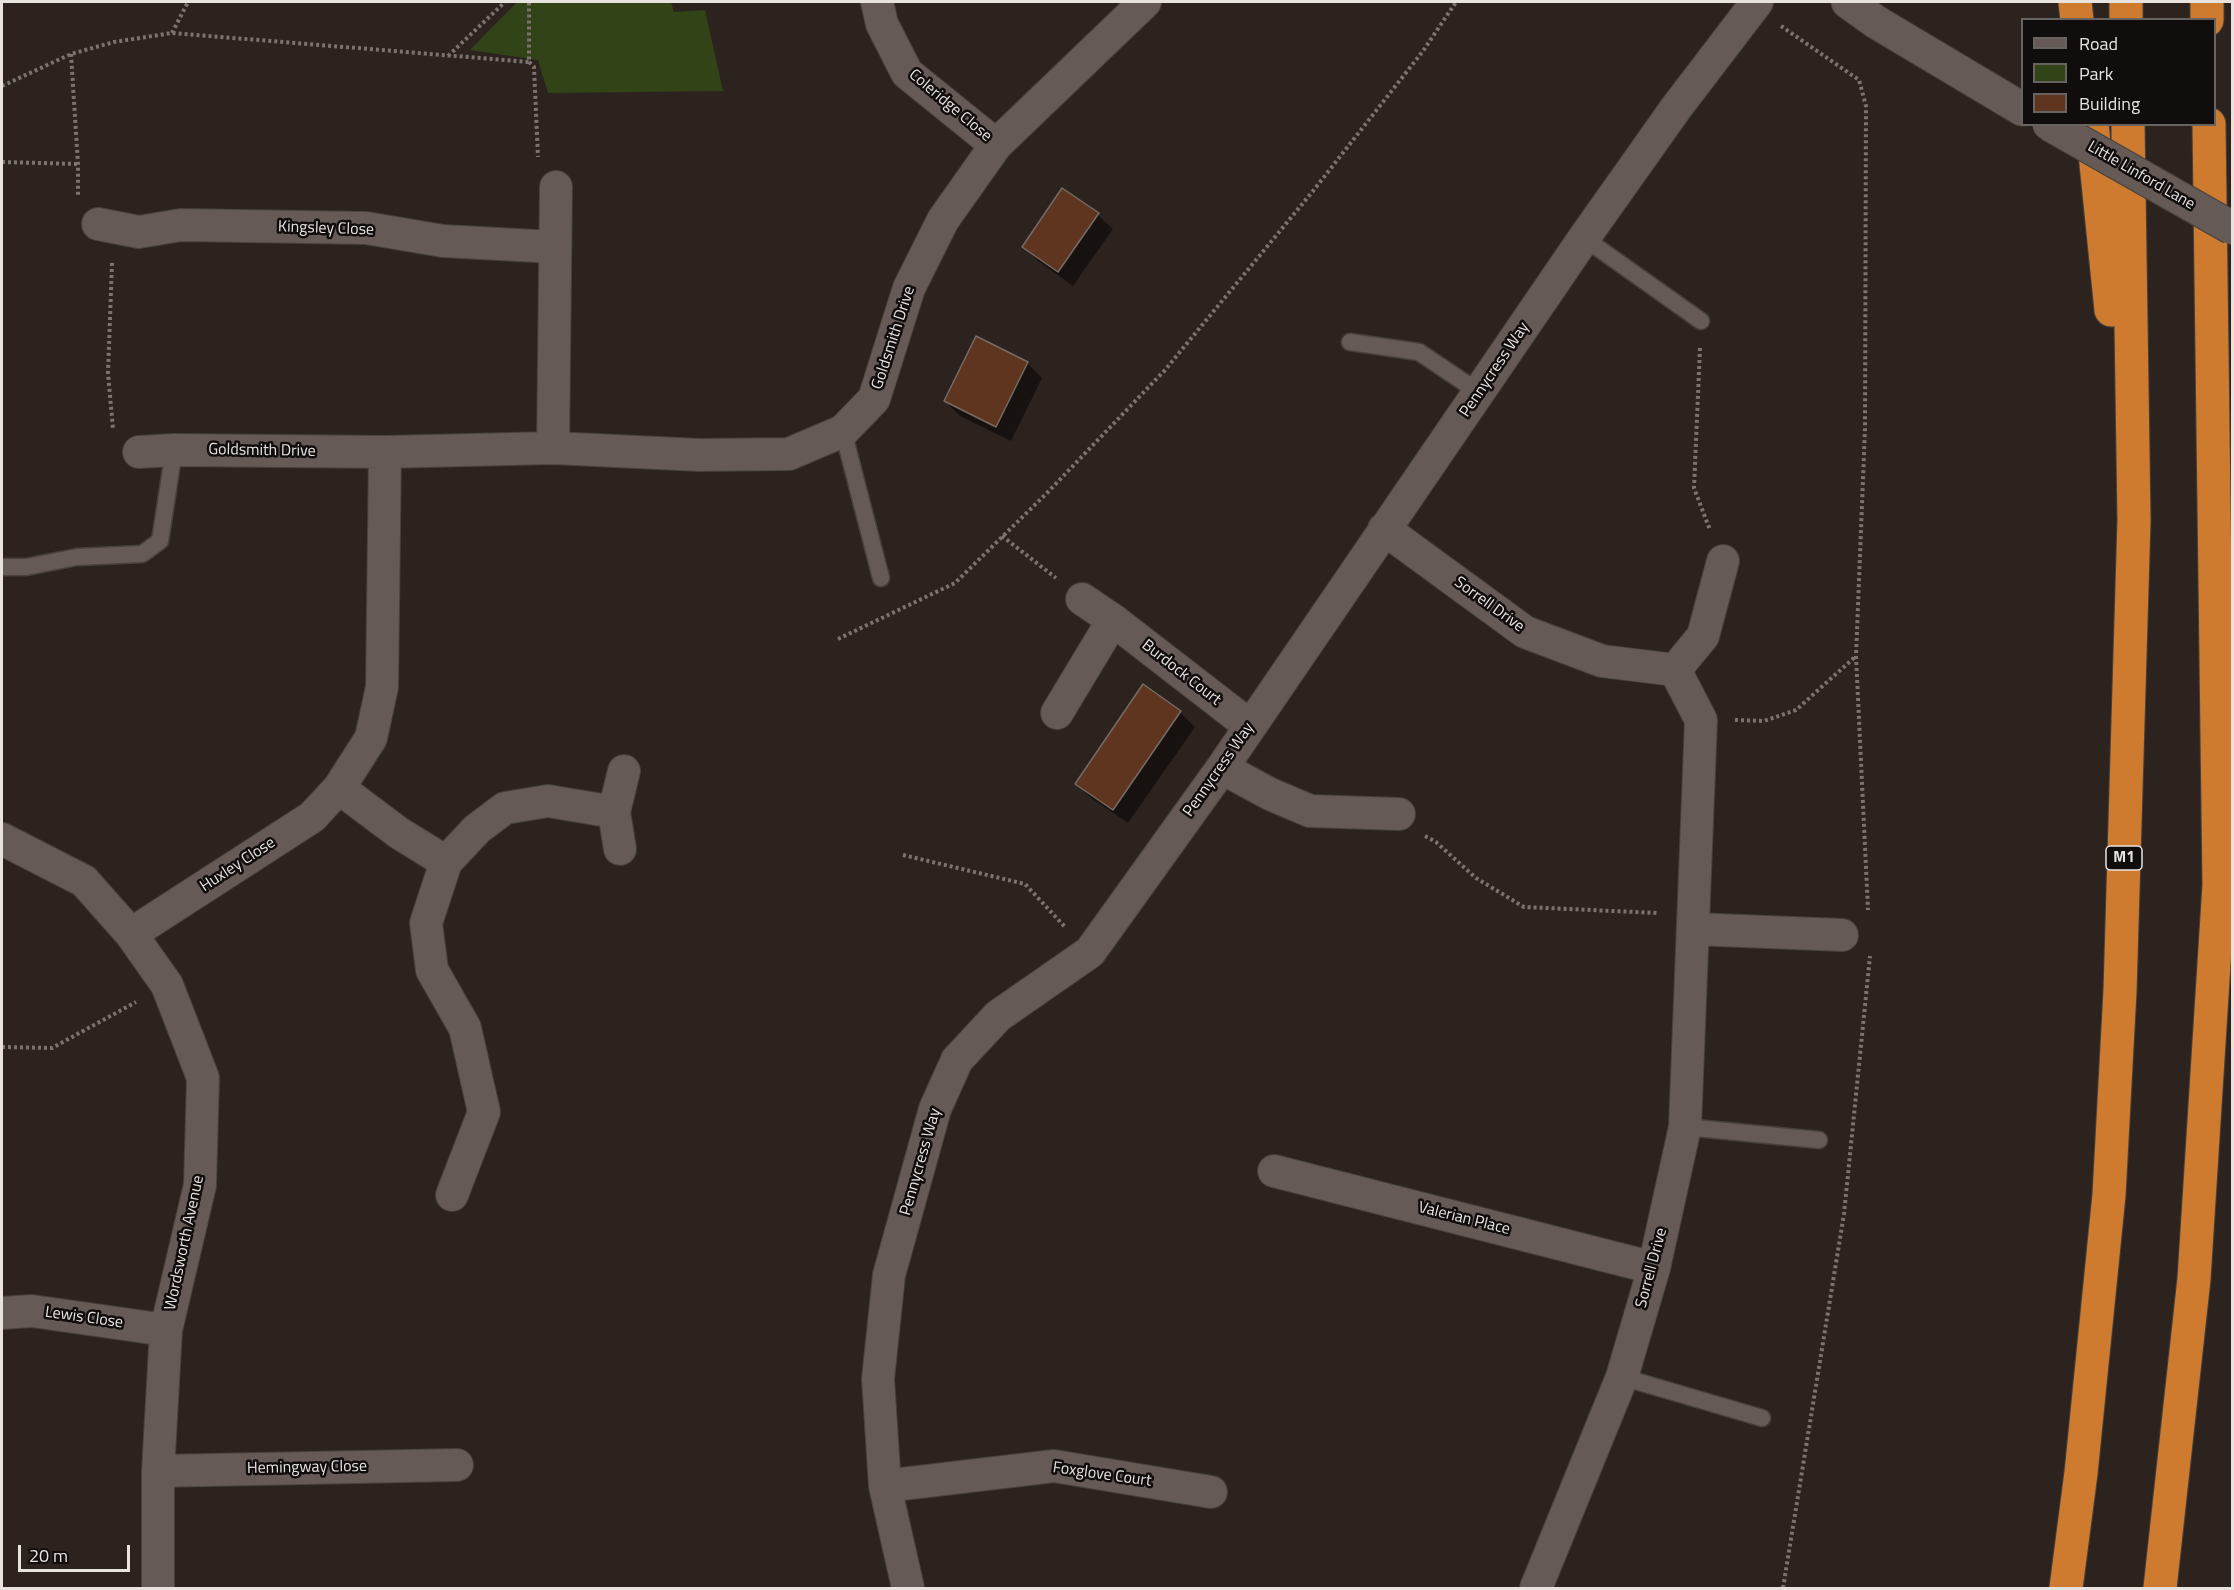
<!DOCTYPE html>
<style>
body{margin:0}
#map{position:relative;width:2234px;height:1590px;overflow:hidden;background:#2c231f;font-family:"Titillium Web",sans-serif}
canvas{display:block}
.frame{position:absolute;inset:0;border:3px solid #e9e3e0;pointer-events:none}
.legend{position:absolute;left:2021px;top:18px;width:195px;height:108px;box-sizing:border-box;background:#110d0c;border:2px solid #676361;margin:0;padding:8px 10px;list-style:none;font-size:18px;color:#e9e3e0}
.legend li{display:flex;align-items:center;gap:12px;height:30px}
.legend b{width:30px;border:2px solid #676361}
.scale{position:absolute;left:18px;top:1545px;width:112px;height:27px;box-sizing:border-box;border:3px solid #e9e3e0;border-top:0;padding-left:8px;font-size:18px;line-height:21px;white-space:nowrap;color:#e9e3e0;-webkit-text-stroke:4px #110d0c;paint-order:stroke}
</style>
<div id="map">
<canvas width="2234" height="1590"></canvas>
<div class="frame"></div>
<ul class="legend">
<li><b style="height:8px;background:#655a55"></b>Road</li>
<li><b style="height:16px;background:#324317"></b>Park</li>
<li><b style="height:16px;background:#603520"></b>Building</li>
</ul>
<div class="scale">20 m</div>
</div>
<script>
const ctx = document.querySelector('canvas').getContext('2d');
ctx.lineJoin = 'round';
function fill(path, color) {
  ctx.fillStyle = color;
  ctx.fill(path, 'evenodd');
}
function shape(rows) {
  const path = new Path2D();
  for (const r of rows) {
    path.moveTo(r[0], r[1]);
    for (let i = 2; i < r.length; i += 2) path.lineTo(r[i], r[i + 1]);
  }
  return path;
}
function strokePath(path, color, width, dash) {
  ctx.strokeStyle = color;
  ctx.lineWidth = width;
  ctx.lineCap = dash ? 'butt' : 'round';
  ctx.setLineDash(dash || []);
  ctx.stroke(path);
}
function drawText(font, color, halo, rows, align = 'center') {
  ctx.font = font + ' "Titillium Web",sans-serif';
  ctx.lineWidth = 5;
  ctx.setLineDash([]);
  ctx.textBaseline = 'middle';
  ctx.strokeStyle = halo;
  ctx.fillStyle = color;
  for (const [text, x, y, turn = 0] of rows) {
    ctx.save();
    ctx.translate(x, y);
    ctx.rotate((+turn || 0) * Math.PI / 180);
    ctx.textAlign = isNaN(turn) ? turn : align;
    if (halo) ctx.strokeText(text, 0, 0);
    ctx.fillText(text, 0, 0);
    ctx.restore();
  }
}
fill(shape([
 [517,2,671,2,674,12,705,10,723,91,548,93,538,60,470,50]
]), '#324317');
fill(shape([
 [1062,190,1098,215,1113,229,1073,286,1038,261,1024,246],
 [1027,363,1042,378,1011,441,960,416,945,401],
 [1180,712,1195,727,1128,823,1091,798,1077,784]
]), '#0007');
const building = shape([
 [1062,188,1099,213,1058,272,1022,247,1062,188],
 [976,336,1028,362,996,427,944,401,976,336],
 [1143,684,1181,711,1113,810,1075,784,1143,684]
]);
fill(building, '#603520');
strokePath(building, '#756b66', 1.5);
const service = shape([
 [1584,238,1701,321],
 [1350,342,1419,352,1480,393],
 [843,431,881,578],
 [2,567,26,567,77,557,142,554,160,541,174,450],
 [1685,1127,1819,1140],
 [1622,1377,1762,1418]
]);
const minor = shape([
 [877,2,882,24,907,73,996,145],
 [98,224,139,232,181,225,366,228,443,241,554,247],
 [553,448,556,187],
 [139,452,174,450,385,452,553,448,700,455,789,454,843,431,874,399,909,288,943,220,996,145,1145,2],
 [1384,529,1525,632,1602,661,1675,670,1701,720,1685,1127,1654,1268,1622,1377,1536,1588],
 [1082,599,1113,620,1250,726],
 [1675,670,1703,636,1723,561],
 [1057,713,1113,620],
 [1222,768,1270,794,1310,811,1399,814],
 [339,788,399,833,446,862],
 [2,839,84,881,131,934,167,985,203,1078,200,1185,166,1330,158,1471,158,1588],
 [620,849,614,812,624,771],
 [1693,929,1842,935],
 [131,934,312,817,339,788,371,738,382,687,385,452],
 [1274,1171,1654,1268],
 [452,1195,484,1112,465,1028,432,970,426,923,446,862,477,829,505,808,548,801,614,812],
 [2,1313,32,1311,166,1330],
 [158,1471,457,1465],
 [885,1486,1054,1466,1211,1492],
 [908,1588,885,1486,878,1379,889,1275,935,1109,957,1060,998,1016,1090,952,1222,768,1584,238,1676,108,1757,2]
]);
const tertiary = shape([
 [1848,2,1876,22,2022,109]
]);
const motorway = shape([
 [2075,2,2077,20],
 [2126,2,2126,20],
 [2207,2,2207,20],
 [2092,124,2111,310],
 [2066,1588,2081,1473,2109,1195,2120,991,2134,520,2128,124],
 [2160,1588,2194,1279,2219,885,2209,124]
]);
strokePath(service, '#47403d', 19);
strokePath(minor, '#47403d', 34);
strokePath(tertiary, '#47403d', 35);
strokePath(motorway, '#47403d', 35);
strokePath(shape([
 [1781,26,1859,80,1866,106,1865,429,1856,656,1868,910],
 [172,33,188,2],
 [71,54,78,164,78,197],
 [448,56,505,2],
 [529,62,534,67,538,157],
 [2,86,71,54,114,42,172,33,529,62,529,2],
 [2,162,78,164],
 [112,263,108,373,113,429],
 [1700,348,1694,488,1710,530],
 [1002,536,1056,578],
 [838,639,955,583,1047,493,1165,370,1313,191,1423,51,1456,2],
 [1735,720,1764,721,1796,710,1855,657],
 [1425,836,1436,842,1476,878,1524,907,1658,913],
 [903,855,1025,884,1066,928],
 [2,1047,52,1048,136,1002],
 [1783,1588,1844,1214,1870,956]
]), '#7b736f', 4, [3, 3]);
strokePath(service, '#655a55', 16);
strokePath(minor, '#655a55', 32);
strokePath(tertiary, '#655a55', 33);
strokePath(motorway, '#ce7b2f', 33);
const tertiaryBridge = shape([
 [2049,124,2232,228]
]);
strokePath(tertiaryBridge, '#47403d', 35, []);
strokePath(tertiaryBridge, '#655a55', 33);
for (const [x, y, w] of [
 [2124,858,36]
]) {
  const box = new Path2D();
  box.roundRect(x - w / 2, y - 12, w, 24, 4.5);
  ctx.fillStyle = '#110d0c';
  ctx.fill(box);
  strokePath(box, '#e9e3e0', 1.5);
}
drawText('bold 15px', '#e9e3e0', null, [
 ["M1",2124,858]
]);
drawText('16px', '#e9e3e0', '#110d0c', [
 ["Coleridge Close",950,106,40],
 ["Little Linford Lane",2141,176,30],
 ["Kingsley Close",326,229,2],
 ["Goldsmith Drive",894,338,-72],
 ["Pennycress Way",1495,370,-56],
 ["Goldsmith Drive",262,451,1],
 ["Sorrell Drive",1489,605,36],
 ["Burdock Court",1181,673,38],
 ["Pennycress Way",1219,770,-55],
 ["Huxley Close",238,865,-33],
 ["Pennycress Way",921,1162,-74],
 ["Valerian Place",1464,1219,14],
 ["Wordsworth Avenue",185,1243,-78],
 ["Sorrell Drive",1652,1268,-75],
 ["Lewis Close",84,1318,8],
 ["Hemingway Close",307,1468,-1],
 ["Foxglove Court",1102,1475,8]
]);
</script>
